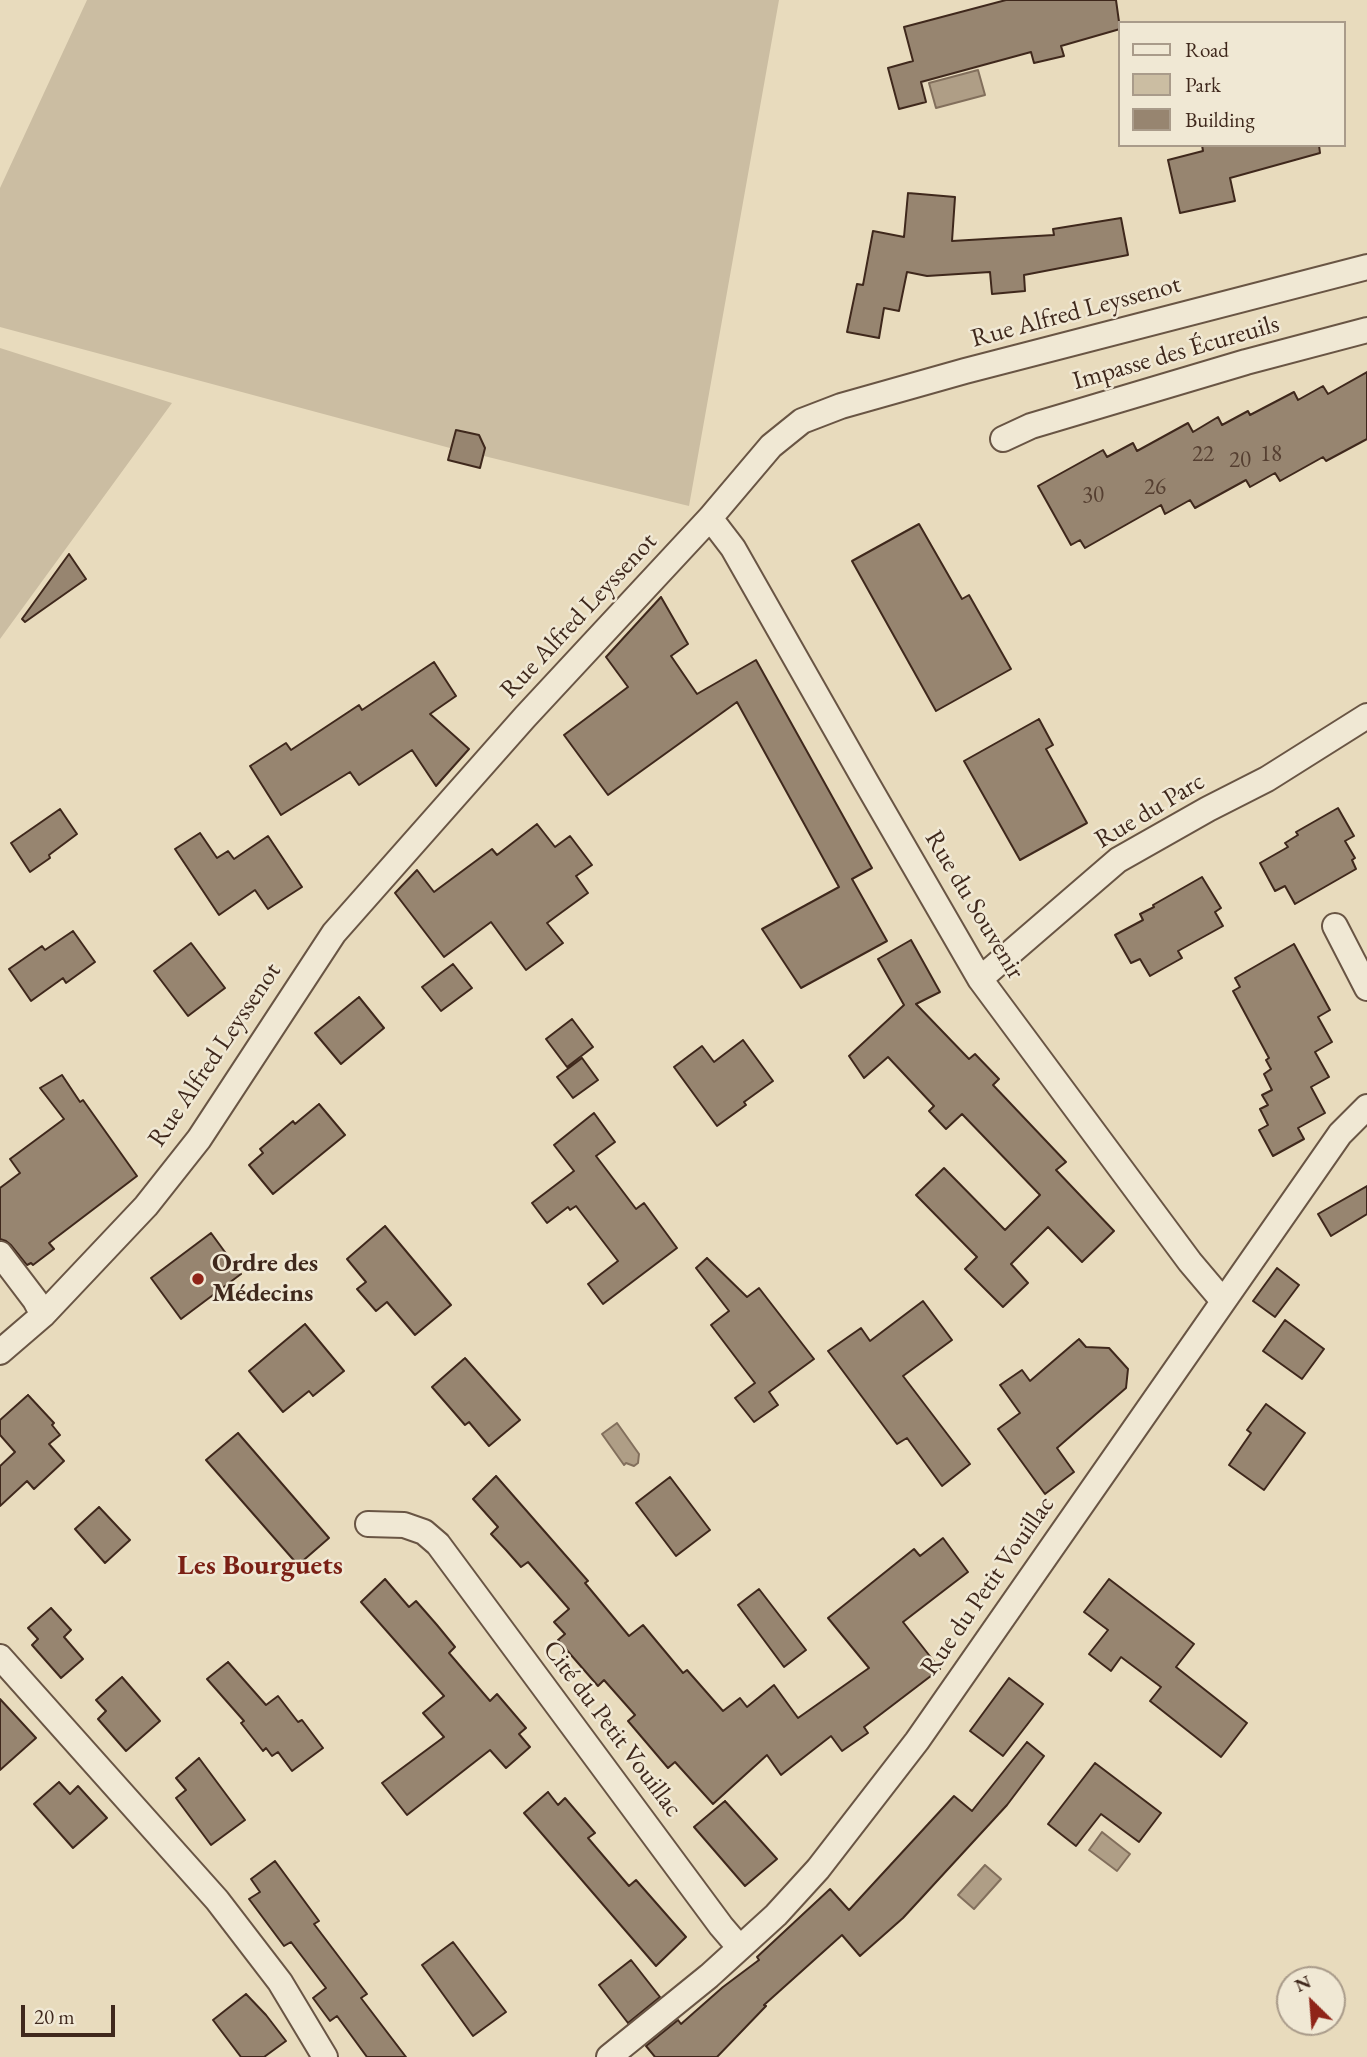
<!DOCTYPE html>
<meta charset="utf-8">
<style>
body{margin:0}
#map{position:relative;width:1367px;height:2057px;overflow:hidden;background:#e8dbbd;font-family:"EB Garamond",serif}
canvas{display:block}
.legend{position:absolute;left:1118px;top:21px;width:228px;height:126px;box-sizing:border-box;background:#f0e8d4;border:2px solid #a99b8a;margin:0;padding:9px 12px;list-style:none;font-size:21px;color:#3f281c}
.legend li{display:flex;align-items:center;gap:14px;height:35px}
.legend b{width:35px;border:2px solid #a99b8a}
.north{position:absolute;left:1276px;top:1966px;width:70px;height:70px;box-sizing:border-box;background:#f0e8d4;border:2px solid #a99b8a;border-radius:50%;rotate:335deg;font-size:19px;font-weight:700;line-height:28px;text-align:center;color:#3f281c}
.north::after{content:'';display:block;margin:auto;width:24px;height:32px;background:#8f2418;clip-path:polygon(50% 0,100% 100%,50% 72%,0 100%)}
.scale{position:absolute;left:21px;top:2005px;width:94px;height:32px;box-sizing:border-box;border:4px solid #3f281c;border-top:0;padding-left:9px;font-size:21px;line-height:24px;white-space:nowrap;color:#3f281c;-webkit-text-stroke:5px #f0e8d4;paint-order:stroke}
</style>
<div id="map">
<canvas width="1367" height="2057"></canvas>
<ul class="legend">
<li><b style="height:9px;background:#f0e8d4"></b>Road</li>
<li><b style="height:19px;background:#cbbda2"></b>Park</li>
<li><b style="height:19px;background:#978570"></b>Building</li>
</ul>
<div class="north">N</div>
<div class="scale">20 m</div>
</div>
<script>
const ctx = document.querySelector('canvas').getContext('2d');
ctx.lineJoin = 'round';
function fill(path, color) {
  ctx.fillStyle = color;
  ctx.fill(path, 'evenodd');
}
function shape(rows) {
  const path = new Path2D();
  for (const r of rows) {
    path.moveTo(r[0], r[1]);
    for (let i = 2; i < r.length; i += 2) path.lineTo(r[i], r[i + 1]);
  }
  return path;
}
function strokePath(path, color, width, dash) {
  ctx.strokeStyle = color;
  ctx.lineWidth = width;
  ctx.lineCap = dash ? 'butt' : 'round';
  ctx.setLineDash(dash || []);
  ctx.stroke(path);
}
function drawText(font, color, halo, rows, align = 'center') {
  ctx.font = font + ' "EB Garamond",serif';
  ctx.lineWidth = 5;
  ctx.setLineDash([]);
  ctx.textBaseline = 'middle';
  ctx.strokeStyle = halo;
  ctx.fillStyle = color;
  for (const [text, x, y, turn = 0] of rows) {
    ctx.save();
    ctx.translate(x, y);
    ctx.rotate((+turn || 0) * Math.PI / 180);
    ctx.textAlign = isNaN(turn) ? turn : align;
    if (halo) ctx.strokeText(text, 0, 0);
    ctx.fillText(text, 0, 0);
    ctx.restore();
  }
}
fill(shape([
 [87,0,779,0,689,506,484,456,480,467,448,459,450,448,0,327,0,188],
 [0,348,172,403,0,639]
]), '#cbbda2');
const water = shape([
 [978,70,985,95,936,108,929,83,978,70],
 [617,1423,639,1454,638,1463,634,1466,626,1463,624,1465,602,1434,617,1423],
 [1102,1832,1130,1854,1117,1871,1089,1850,1102,1832],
 [985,1865,1001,1879,974,1909,958,1895,985,1865]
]);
fill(water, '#af9e86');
strokePath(water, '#826f5c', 2);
const building = shape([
 [1006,0,1116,0,1120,29,1061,46,1064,56,1034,63,1031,52,921,82,926,102,899,109,888,68,913,61,904,27,1006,0],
 [1202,145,1319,145,1320,153,1230,178,1235,201,1180,213,1168,160,1203,151,1202,145],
 [908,193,955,197,952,241,1054,235,1053,229,1121,218,1128,255,1024,275,1025,291,992,294,990,272,927,276,907,272,899,311,884,308,879,338,847,332,857,284,863,285,873,231,904,237,908,193],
 [1367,372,1367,439,1326,461,1323,457,1280,481,1275,473,1250,487,1246,480,1195,508,1190,500,1165,514,1161,505,1085,548,1080,540,1071,545,1038,486,1103,450,1107,457,1133,443,1137,451,1188,423,1193,432,1218,417,1222,425,1248,411,1250,415,1294,392,1298,400,1323,386,1328,394,1367,372],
 [456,430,479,435,485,448,480,468,448,460,456,430],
 [919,524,962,599,969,595,1011,669,936,711,852,561,919,524],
 [69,554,86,579,25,622,22,619,69,554],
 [661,597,688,644,671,656,697,694,756,660,872,868,852,879,887,941,801,988,762,929,839,887,737,702,608,795,564,735,628,687,606,657,661,597],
 [434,662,456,696,430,714,469,749,436,786,412,750,359,785,350,772,281,815,250,766,286,743,291,750,359,705,362,710,434,662],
 [1039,719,1053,745,1046,749,1087,823,1020,860,964,761,1039,719],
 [1338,808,1354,836,1345,841,1355,858,1352,860,1356,869,1295,904,1285,886,1275,891,1260,863,1288,847,1285,843,1298,835,1296,832,1338,808],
 [60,809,77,834,49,855,50,858,30,872,11,843,60,809],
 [537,824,555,847,570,836,592,865,576,876,588,893,547,923,563,943,526,970,491,922,444,957,395,893,417,870,434,892,492,849,497,855,537,824],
 [200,833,217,858,228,851,234,859,268,836,302,887,268,909,255,890,219,915,175,849,200,833],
 [1202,877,1221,908,1215,912,1223,926,1178,951,1182,958,1150,976,1140,959,1131,963,1115,935,1143,920,1140,914,1154,907,1153,905,1202,877],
 [73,931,95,962,66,983,63,978,31,1001,9,969,42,946,45,950,73,931],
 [911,940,940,992,916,1004,969,1059,975,1054,999,1079,993,1085,1066,1162,1056,1170,1114,1231,1082,1262,1048,1227,1011,1264,1028,1283,1003,1307,965,1269,977,1257,916,1195,944,1168,1005,1230,1040,1195,962,1114,946,1129,929,1111,934,1106,888,1057,864,1078,849,1056,904,1005,878,959,911,940],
 [191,943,225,988,188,1016,154,971,191,943],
 [1294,944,1330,1010,1318,1017,1332,1042,1315,1052,1329,1077,1311,1087,1325,1113,1298,1128,1304,1139,1273,1156,1259,1130,1268,1125,1260,1109,1268,1105,1262,1095,1272,1090,1264,1074,1271,1069,1266,1060,1269,1058,1233,991,1240,987,1235,978,1294,944],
 [453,964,472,988,441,1011,422,987,453,964],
 [359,997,384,1028,341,1064,315,1033,359,997],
 [572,1019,593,1047,567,1067,546,1039,572,1019],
 [743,1040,773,1081,744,1102,746,1105,717,1126,674,1067,702,1046,714,1062,743,1040],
 [582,1058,598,1080,573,1098,557,1077,582,1058],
 [62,1075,80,1102,83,1100,137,1176,49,1243,54,1249,33,1265,31,1263,27,1265,11,1245,6,1241,0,1239,0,1188,20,1173,10,1159,64,1119,40,1088,62,1075],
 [319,1104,345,1135,273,1194,249,1165,263,1153,260,1149,293,1121,295,1124,319,1104],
 [594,1113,615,1142,596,1156,636,1209,644,1203,677,1248,603,1304,588,1284,618,1261,576,1206,570,1210,568,1207,547,1223,532,1203,574,1171,554,1145,594,1113],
 [1367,1186,1367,1214,1331,1236,1318,1214,1367,1186],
 [385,1226,451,1305,415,1335,387,1302,376,1311,357,1289,366,1282,347,1259,385,1226],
 [211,1233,241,1274,181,1319,151,1278,211,1233],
 [707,1258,747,1297,759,1288,814,1359,769,1392,778,1405,754,1422,735,1398,755,1383,711,1325,729,1311,696,1268,707,1258],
 [1277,1268,1299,1285,1275,1317,1253,1301,1277,1268],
 [923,1301,952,1340,903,1376,970,1464,942,1486,907,1438,897,1444,828,1351,861,1328,870,1341,923,1301],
 [1285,1320,1324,1349,1302,1379,1263,1351,1285,1320],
 [305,1324,344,1371,313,1396,309,1391,283,1412,249,1371,305,1324],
 [1079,1339,1086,1347,1109,1348,1128,1369,1126,1388,1057,1448,1074,1472,1045,1494,998,1429,1020,1413,1000,1385,1022,1370,1030,1381,1079,1339],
 [465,1358,520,1420,489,1446,469,1422,465,1425,432,1387,465,1358],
 [28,1395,54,1423,52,1425,60,1435,49,1444,64,1461,34,1489,27,1481,0,1506,0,1466,15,1452,0,1435,0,1420,28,1395],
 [1266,1404,1305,1433,1264,1490,1229,1465,1251,1433,1247,1430,1266,1404],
 [238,1433,329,1538,298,1565,206,1460,238,1433],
 [496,1476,588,1581,585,1583,629,1636,643,1625,683,1673,687,1670,723,1711,740,1698,747,1707,774,1685,798,1718,869,1668,828,1618,914,1549,920,1556,943,1538,968,1572,903,1622,940,1669,864,1727,868,1733,842,1751,831,1736,781,1775,767,1755,713,1804,675,1762,668,1768,628,1721,635,1715,604,1680,598,1686,558,1640,565,1634,554,1622,569,1609,528,1562,521,1567,506,1550,491,1534,498,1527,473,1499,496,1476],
 [670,1477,710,1530,676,1556,636,1503,670,1477],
 [99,1507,130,1540,105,1563,75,1529,99,1507],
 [385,1579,409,1607,416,1601,437,1625,455,1647,449,1653,490,1701,497,1694,526,1728,519,1734,530,1747,506,1768,490,1750,407,1815,382,1783,444,1737,423,1713,444,1696,361,1602,385,1579],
 [1109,1579,1194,1644,1176,1667,1247,1723,1221,1757,1150,1701,1161,1687,1121,1657,1111,1671,1089,1654,1108,1630,1084,1612,1109,1579],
 [759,1589,806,1650,784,1667,738,1605,759,1589],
 [51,1608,71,1630,64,1637,83,1659,61,1678,32,1645,38,1639,28,1628,51,1608],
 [228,1662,266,1705,278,1696,298,1722,302,1720,323,1748,292,1771,278,1752,272,1756,266,1748,263,1751,241,1723,244,1721,207,1679,228,1662],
 [122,1677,160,1721,126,1751,98,1719,106,1711,96,1700,122,1677],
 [1009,1678,1043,1704,1003,1756,970,1731,1009,1678],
 [0,1699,36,1738,0,1770,0,1699],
 [1027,1742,1044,1756,1007,1805,903,1918,860,1956,842,1935,764,2005,766,2006,717,2057,655,2057,646,2046,678,2020,681,2024,723,1987,759,1960,757,1957,830,1889,849,1910,954,1796,972,1811,1027,1742],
 [199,1758,245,1820,211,1845,176,1798,186,1790,176,1778,199,1758],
 [1095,1763,1161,1813,1139,1842,1101,1814,1076,1846,1048,1824,1095,1763],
 [59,1782,70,1794,78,1786,107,1818,73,1848,34,1804,59,1782],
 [548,1792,558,1805,565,1798,595,1833,588,1838,629,1886,636,1880,686,1937,656,1966,524,1813,548,1792],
 [725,1801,777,1859,745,1886,694,1827,725,1801],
 [275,1861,319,1921,314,1924,367,1994,361,1998,406,2057,367,2057,337,2016,330,2021,313,1998,326,1988,291,1942,284,1946,249,1899,260,1892,251,1879,275,1861],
 [453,1942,506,2012,473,2036,422,1965,453,1942],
 [631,1960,660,1997,628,2023,599,1985,631,1960],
 [246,1994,266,2015,286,2041,264,2057,241,2057,213,2020,246,1994]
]);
fill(building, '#978570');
strokePath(building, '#3f281c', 2);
const street = shape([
 [1003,439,1031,426,1246,362,1367,330],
 [710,518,733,548,866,782,980,979,1190,1262,1223,1301],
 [1335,926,1367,988],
 [980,979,1118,860,1208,809,1267,779,1367,716],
 [0,1254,35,1300,43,1315],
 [0,1352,43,1315,146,1206,199,1139,334,933,525,717,710,518,771,446,802,421,841,406,965,371,1367,267],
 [368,1524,404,1525,424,1532,438,1544,721,1926,739,1947],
 [0,1657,217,1900,280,1982,325,2057],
 [609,2057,709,1976,776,1915,818,1869,917,1741,1340,1134,1367,1107]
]);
strokePath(street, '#695544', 28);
strokePath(street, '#f0e8d4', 24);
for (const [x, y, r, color] of [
 [198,1279,7,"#8f2418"]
]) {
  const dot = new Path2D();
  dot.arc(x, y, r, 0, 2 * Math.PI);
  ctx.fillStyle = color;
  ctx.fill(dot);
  strokePath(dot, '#f0e8d4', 2.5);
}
drawText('23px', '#553f31', null, [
 ["22",1203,455],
 ["18",1271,455],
 ["20",1240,461],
 ["26",1155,488],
 ["30",1093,496]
]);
drawText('26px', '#3f281c', '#f0e8d4', [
 ["Rue Alfred Leyssenot",1076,312,-15],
 ["Impasse des Écureuils",1176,353,-16],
 ["Rue Alfred Leyssenot",579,616,-47],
 ["Rue du Parc",1150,811,-31],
 ["Rue du Souvenir",974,905,59],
 ["Rue Alfred Leyssenot",215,1055,-56],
 ["Rue du Petit Vouillac",988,1586,-55],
 ["Cité du Petit Vouillac",612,1729,53]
]);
drawText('bold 26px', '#3f281c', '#f0e8d4', [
 ["Ordre des",212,1264],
 ["Médecins",212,1294]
], 'left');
drawText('bold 28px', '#7a1f14', '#f0e8d4', [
 ["Les Bourguets",260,1566]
]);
</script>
